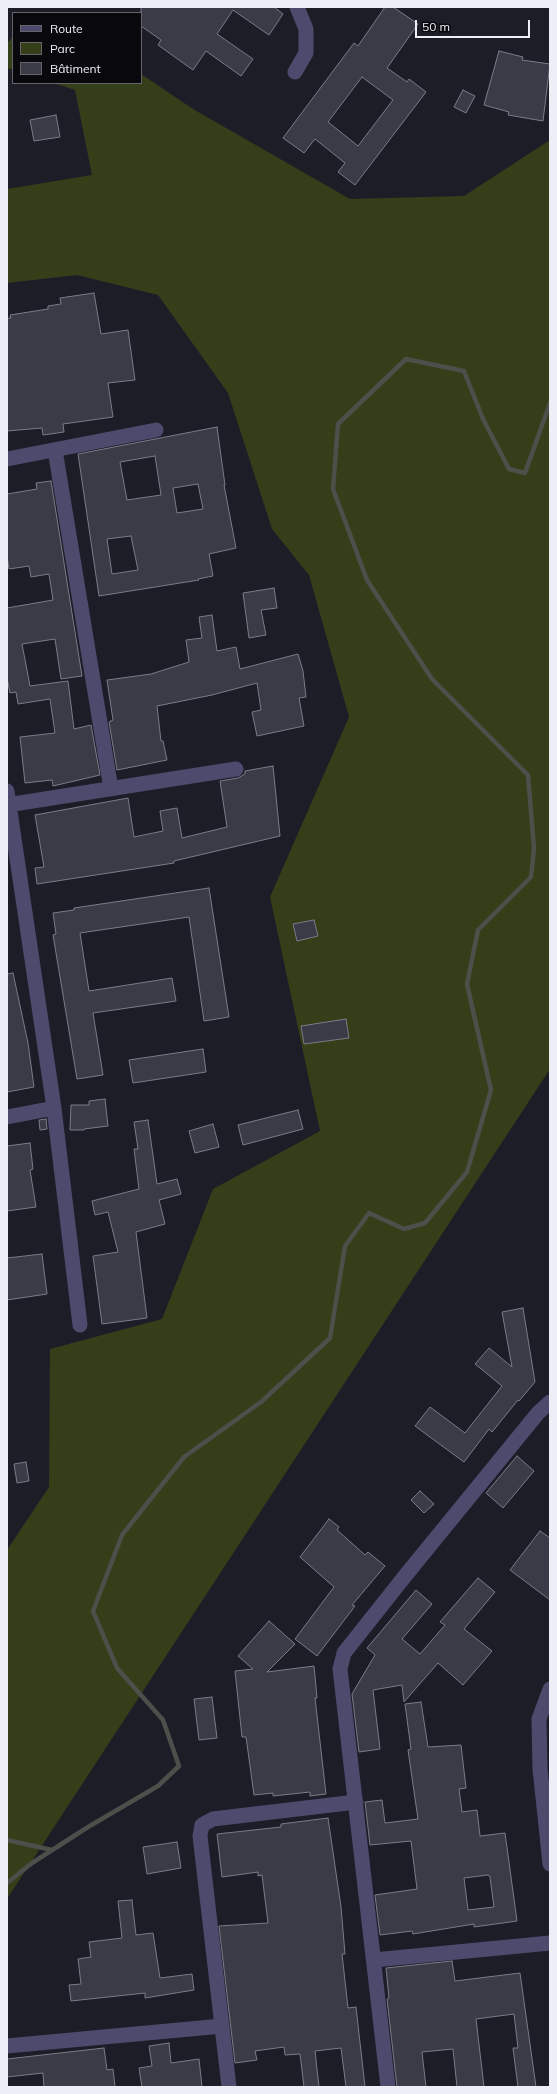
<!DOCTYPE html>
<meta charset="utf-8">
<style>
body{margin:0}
#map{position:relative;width:557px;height:2094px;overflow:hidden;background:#1d1d28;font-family:Mulish,sans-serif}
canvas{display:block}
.frame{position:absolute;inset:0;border:8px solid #eeeef6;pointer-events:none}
.legend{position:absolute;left:12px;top:12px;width:130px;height:72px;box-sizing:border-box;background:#08080d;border:1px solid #64646a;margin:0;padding:5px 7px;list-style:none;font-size:12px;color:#eeeef6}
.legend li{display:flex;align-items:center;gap:8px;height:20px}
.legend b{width:20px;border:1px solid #64646a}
.scale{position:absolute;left:415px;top:20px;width:115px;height:18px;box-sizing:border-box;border:2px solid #eeeef6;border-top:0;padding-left:5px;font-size:12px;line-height:14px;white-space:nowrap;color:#eeeef6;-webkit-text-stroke:3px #08080d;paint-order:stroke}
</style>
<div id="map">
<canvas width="557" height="2094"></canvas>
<div class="frame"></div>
<ul class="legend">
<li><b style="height:5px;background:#4c4a6d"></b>Route</li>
<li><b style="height:11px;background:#343e19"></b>Parc</li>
<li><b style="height:11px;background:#3b3b48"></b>Bâtiment</li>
</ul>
<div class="scale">50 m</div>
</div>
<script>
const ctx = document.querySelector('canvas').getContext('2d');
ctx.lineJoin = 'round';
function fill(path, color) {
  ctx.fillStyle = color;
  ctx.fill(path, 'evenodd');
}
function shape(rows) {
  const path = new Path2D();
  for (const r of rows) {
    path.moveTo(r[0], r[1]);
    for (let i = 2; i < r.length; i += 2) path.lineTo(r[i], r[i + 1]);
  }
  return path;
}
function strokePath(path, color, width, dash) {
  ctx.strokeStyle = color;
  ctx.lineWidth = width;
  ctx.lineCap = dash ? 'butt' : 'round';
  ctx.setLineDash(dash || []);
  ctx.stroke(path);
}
fill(shape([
 [13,37,13,70,7,68,7,43],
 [141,74,193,109,350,199,464,196,550,140,550,1069,7,1899,7,1550,49,1487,50,1349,162,1319,213,1189,320,1131,270,897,349,717,309,575,272,529,228,393,158,295,77,275,7,283,7,189,92,175,75,90,53,83,141,83]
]), '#343e19');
strokePath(shape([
 [7,1840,52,1850],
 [7,1883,32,1863,88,1827,158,1786,179,1766,163,1720,117,1668,93,1611,122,1535,184,1457,261,1402,330,1338,345,1246,369,1213,404,1229,425,1223,467,1172,491,1090,467,984,478,930,531,877,534,848,528,775,432,679,367,580,333,489,338,424,406,359,464,371,483,419,509,469,525,473,550,403]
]), '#4c4f4a', 4.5);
const building = shape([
 [141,7,274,7,283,14,269,35,233,10,217,34,253,59,241,76,206,51,193,70,158,45,161,40,141,26,141,7],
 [385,7,393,7,418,24,387,68,407,82,409,79,426,92,355,185,338,172,345,163,315,139,304,153,283,138,354,43,358,46,385,7],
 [362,77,393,100,358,146,328,122,362,77],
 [499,51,523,57,522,60,550,64,543,121,508,115,509,112,484,105,499,51],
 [463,90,475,96,466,113,454,107,463,90],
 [56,115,60,137,34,141,30,120,56,115],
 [94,293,101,334,128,330,135,380,108,383,113,417,63,424,64,432,43,435,42,428,7,431,7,318,11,318,10,315,48,309,48,306,61,304,60,298,94,293],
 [217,427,225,485,224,485,236,548,209,554,213,576,198,579,199,580,99,596,78,454,217,427],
 [155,456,161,495,127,500,120,462,155,456],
 [198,484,203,509,177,513,173,488,198,484],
 [131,536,138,570,112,574,107,539,131,536],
 [51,481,82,676,61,679,55,639,22,644,30,686,68,681,74,729,91,725,100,775,53,786,52,780,25,783,20,737,55,733,50,699,18,704,16,692,10,693,7,678,7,608,53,600,49,574,31,577,29,566,9,569,7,556,7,494,37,489,36,483,51,481],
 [274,588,277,608,261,610,266,635,249,638,243,593,274,588],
 [212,615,217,651,236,647,240,669,298,654,303,671,306,697,299,698,304,726,257,736,252,712,261,710,257,683,212,695,157,706,161,741,163,741,167,760,117,770,109,722,113,720,107,680,151,674,189,662,186,640,202,638,199,617,212,615],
 [273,766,280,836,174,861,174,863,37,884,35,868,44,867,35,815,128,798,134,837,163,831,160,811,177,808,182,838,227,827,220,781,238,778,245,774,245,771,273,766],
 [209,888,229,1017,204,1021,189,917,80,933,89,991,172,978,176,1001,93,1013,103,1075,77,1079,53,935,56,934,53,913,74,910,74,908,209,888],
 [314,920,318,936,297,941,293,924,314,920],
 [13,973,28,1043,34,1087,7,1092,7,974,13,973],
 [346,1019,349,1038,304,1044,301,1026,346,1019],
 [203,1049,206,1072,133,1083,129,1060,203,1049],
 [105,1099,108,1126,84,1129,84,1130,70,1130,71,1105,89,1105,89,1101,105,1099],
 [298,1110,303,1129,243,1145,238,1125,298,1110],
 [46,1119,47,1129,40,1130,39,1120,46,1119],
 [148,1120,157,1184,177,1179,181,1194,159,1200,165,1224,136,1232,147,1318,102,1324,93,1256,118,1252,108,1212,95,1215,92,1201,139,1189,134,1149,138,1149,134,1122,148,1120],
 [213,1124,219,1147,195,1153,189,1131,213,1124],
 [30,1143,33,1169,30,1170,36,1207,7,1211,7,1146,30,1143],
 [42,1254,47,1294,7,1300,7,1258,42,1254],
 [523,1308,535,1382,519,1401,518,1400,492,1432,489,1429,464,1462,415,1426,430,1407,465,1433,502,1386,475,1364,489,1348,512,1367,502,1312,523,1308],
 [517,1456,534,1471,503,1508,486,1493,517,1456],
 [26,1462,29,1481,17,1483,14,1464,26,1462],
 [420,1491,434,1504,424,1513,411,1500,420,1491],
 [329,1519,339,1527,337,1530,365,1555,368,1552,385,1566,352,1605,355,1606,317,1656,295,1639,334,1587,300,1557,329,1519],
 [540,1531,550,1538,550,1600,510,1570,540,1531],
 [478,1578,495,1592,464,1629,492,1651,463,1685,438,1663,404,1702,402,1685,373,1690,380,1749,359,1752,352,1694,375,1655,367,1648,416,1590,432,1604,402,1639,420,1654,445,1625,440,1622,478,1578],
 [269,1621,295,1644,267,1672,314,1666,317,1698,315,1698,326,1794,310,1796,310,1792,273,1796,273,1793,254,1795,246,1737,242,1737,235,1671,253,1669,238,1656,269,1621],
 [212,1697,217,1738,199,1740,194,1699,212,1697],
 [421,1702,428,1747,461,1745,466,1788,459,1789,462,1812,477,1810,480,1836,505,1833,517,1921,474,1927,474,1924,413,1934,412,1931,380,1935,375,1895,417,1889,411,1841,370,1845,365,1802,382,1800,385,1823,418,1819,408,1750,411,1749,405,1704,421,1702],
 [488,1875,490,1877,494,1907,468,1910,464,1878,488,1875],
 [328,1818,341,1907,345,1954,342,1954,348,2008,356,2007,365,2087,346,2087,341,2048,315,2051,319,2087,304,2087,300,2054,285,2055,284,2047,255,2051,257,2060,235,2063,219,1926,268,1923,262,1875,258,1876,258,1872,222,1877,217,1834,281,1827,281,1824,328,1818],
 [177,1842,181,1868,147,1874,143,1847,177,1842],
 [132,1900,136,1935,153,1933,160,1978,192,1974,194,1990,145,1998,145,1993,71,2001,69,1985,81,1984,78,1959,91,1957,89,1942,122,1938,118,1901,132,1900],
 [452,1961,455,1981,520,1973,536,2087,518,2087,513,2048,518,2048,514,2014,476,2019,484,2087,457,2087,453,2049,422,2052,426,2087,397,2087,387,1999,389,1998,386,1968,452,1961],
 [169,2043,171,2063,199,2059,202,2087,142,2087,139,2068,152,2066,149,2046,169,2043],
 [104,2048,107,2070,113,2069,115,2087,44,2087,43,2073,7,2077,7,2059,104,2048]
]);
fill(building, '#3b3b48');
strokePath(building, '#7b7b89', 1);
strokePath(shape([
 [295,72,306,53,306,29,297,7],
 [55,450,111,789],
 [7,459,156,430],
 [7,791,54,1108,80,1325],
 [7,805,236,769],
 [7,1117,54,1108],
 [550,1689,539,1719,540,1769,550,1864],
 [374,1960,550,1943],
 [7,2046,222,2026],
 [229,2087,200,1836,202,1825,213,1819,356,1802],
 [388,2087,340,1669,344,1653,405,1576,538,1413,550,1402]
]), '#4c4a6d', 15);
</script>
